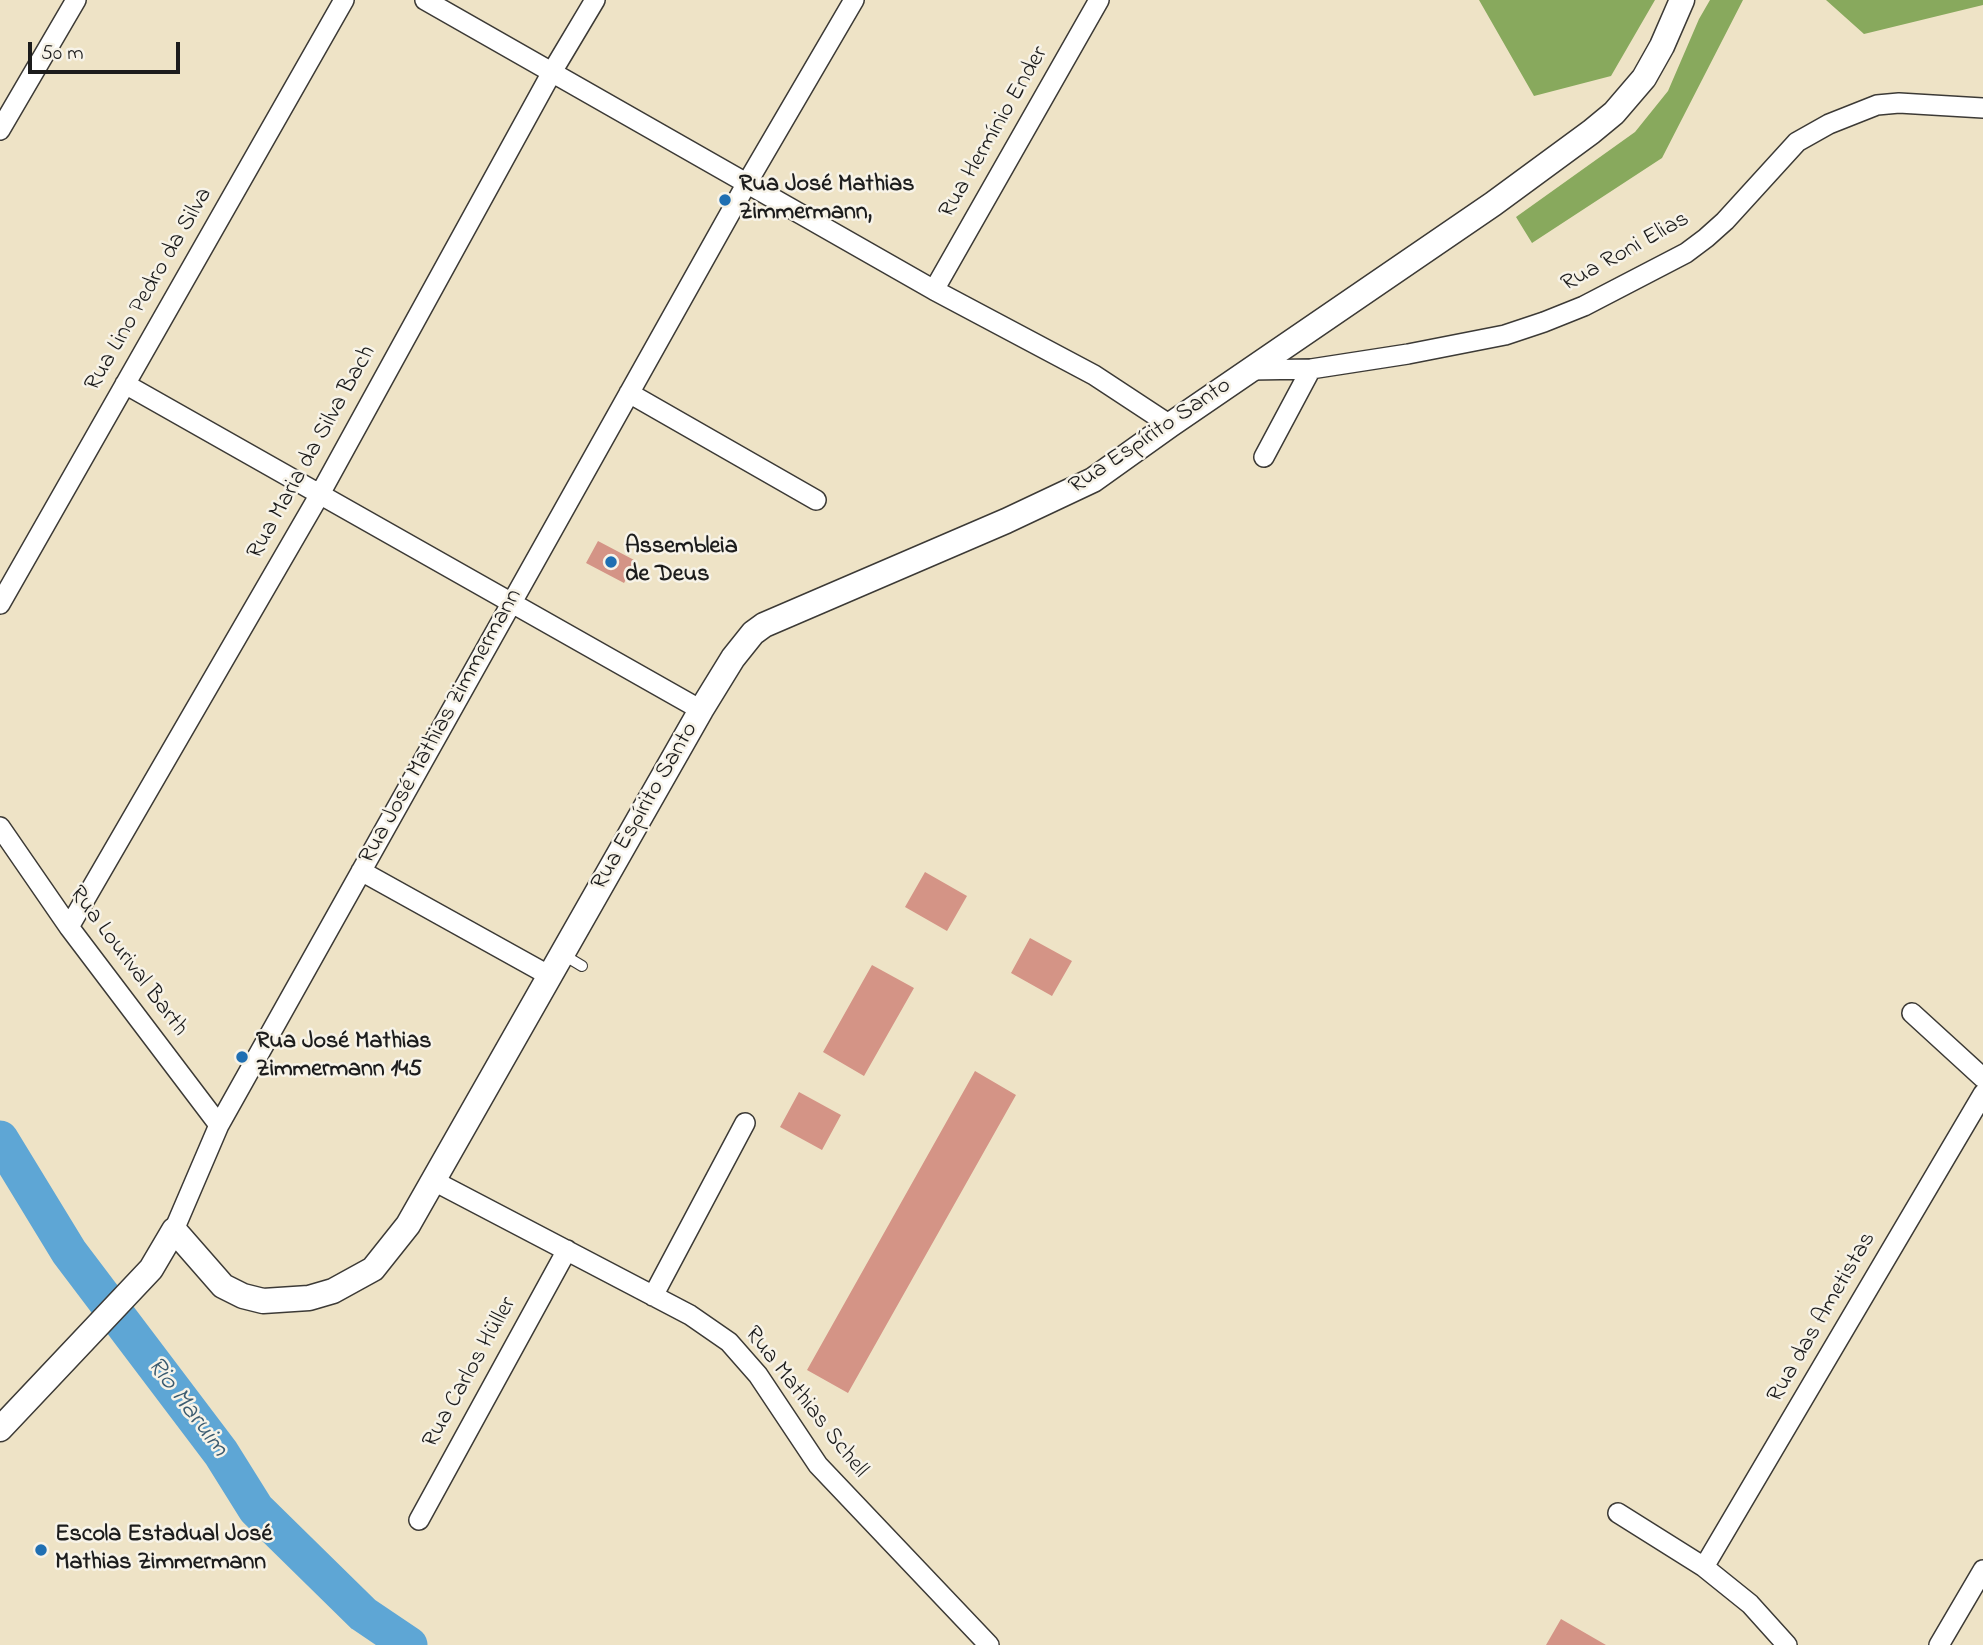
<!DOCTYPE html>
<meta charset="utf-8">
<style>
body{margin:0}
#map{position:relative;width:1983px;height:1645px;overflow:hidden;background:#eee3c6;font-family:"Indie Flower",sans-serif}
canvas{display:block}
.scale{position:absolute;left:28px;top:42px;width:152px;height:32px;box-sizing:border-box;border:4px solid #1c1c1c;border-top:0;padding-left:9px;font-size:21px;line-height:24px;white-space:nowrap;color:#1c1c1c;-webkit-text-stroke:5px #f7f3e8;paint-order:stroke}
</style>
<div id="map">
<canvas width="1983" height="1645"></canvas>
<div class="scale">50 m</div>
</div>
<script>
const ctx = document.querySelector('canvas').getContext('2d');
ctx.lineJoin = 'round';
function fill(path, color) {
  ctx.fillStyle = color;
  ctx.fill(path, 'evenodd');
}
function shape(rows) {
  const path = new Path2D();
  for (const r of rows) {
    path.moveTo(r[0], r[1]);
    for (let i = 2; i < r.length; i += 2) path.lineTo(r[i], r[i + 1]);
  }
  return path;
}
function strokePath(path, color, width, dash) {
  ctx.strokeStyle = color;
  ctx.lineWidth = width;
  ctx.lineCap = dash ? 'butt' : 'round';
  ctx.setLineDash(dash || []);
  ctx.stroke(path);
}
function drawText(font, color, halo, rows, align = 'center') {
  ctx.font = font + ' "Indie Flower",sans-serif';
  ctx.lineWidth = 5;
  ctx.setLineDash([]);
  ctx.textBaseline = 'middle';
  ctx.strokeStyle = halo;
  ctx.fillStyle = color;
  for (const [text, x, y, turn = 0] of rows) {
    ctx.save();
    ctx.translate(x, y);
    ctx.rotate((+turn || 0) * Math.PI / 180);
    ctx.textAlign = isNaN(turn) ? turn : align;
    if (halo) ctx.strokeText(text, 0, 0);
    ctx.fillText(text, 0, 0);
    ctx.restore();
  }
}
fill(shape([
 [1479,0,1655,0,1611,76,1534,96],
 [1710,0,1743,0,1662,158,1532,243,1516,217,1635,132,1668,91,1699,19],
 [1826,0,1983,0,1983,5,1864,34]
]), '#88a95d');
strokePath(shape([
 [0,1139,69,1252,221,1453,256,1509,363,1614,409,1645]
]), '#5ea6d5', 37);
fill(shape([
 [598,541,636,561,624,583,586,563],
 [925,872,967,896,947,931,905,907],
 [1030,938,1072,961,1052,996,1011,973],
 [872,965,914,988,864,1076,823,1052],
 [975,1071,1016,1095,848,1393,807,1370],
 [799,1092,841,1115,822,1150,780,1127],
 [1561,1619,1606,1645,1546,1645]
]), '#d49486');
const service = shape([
 [562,954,582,966]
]);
const minor = shape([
 [425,0,934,290,1094,375,1170,425],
 [0,130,76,0],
 [934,290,1099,0],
 [1250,370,1311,369,1408,354,1505,335,1544,322,1584,306,1686,253,1706,238,1725,221,1797,142,1829,124,1877,105,1899,103,1983,108],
 [125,384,701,710],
 [629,393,816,500],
 [1264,457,1311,369],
 [0,604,344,0],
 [0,827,69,927,219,1125],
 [361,871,550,976],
 [69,927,320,494,552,72,595,0],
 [1912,1013,1983,1078],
 [434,1181,690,1315,729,1342,758,1375,818,1465,989,1645],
 [174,1230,219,1125,747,183,854,0],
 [653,1296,745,1123],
 [1618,1513,1704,1567,1750,1604,1787,1645],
 [419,1520,567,1250],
 [1704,1567,1983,1094],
 [1939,1645,1983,1570]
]);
const tertiary = shape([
 [0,1429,151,1269,174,1230,223,1286,243,1296,263,1301,309,1298,333,1291,373,1269,408,1225,701,710,733,658,753,633,764,625,1006,521,1093,480,1170,425,1493,204,1591,132,1614,113,1644,78,1662,46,1682,0]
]);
strokePath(service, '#3c3a36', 12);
strokePath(minor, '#3c3a36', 22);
strokePath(tertiary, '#3c3a36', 27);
strokePath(service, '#fff', 10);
strokePath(minor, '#fff', 19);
strokePath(tertiary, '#fff', 24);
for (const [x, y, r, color] of [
 [725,200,7,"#1f6fb2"],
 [611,562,7,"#1f6fb2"],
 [242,1057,7,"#1f6fb2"],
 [41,1550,7,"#1f6fb2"]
]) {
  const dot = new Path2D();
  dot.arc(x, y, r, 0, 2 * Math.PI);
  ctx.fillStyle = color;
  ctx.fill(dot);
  strokePath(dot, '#f7f3e8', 2.5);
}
drawText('24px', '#1c1c1c', '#f7f3e8', [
 ["Rua Hermínio Ender",995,133,-60],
 ["Rua Roni Elias",1626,253,-29],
 ["Rua Lino Pedro da Silva",150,290,-60],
 ["Rua Espírito Santo",1151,437,-34],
 ["Rua Maria da Silva Bach",313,453,-61],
 ["Rua José Mathias Zimmermann",442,727,-61],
 ["Rua Espírito Santo",646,807,-60],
 ["Rua Lourival Barth",127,962,53],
 ["Rua das Ametistas",1823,1318,-60],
 ["Rua Carlos Hüller",471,1373,-61],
 ["Rua Mathias Schell",805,1403,52]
]);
drawText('bold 24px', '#1c1c1c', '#f7f3e8', [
 ["Rua José Mathias",739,186],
 ["Zimmermann,",739,214],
 ["Assembleia",625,548],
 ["de Deus",625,576],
 ["Rua José Mathias",256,1043],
 ["Zimmermann 145",256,1071],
 ["Escola Estadual José",55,1536],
 ["Mathias Zimmermann",55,1564]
], 'left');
drawText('italic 26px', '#3a5a6f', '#f7f3e8', [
 ["Rio Maruim",186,1408,53]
]);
</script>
